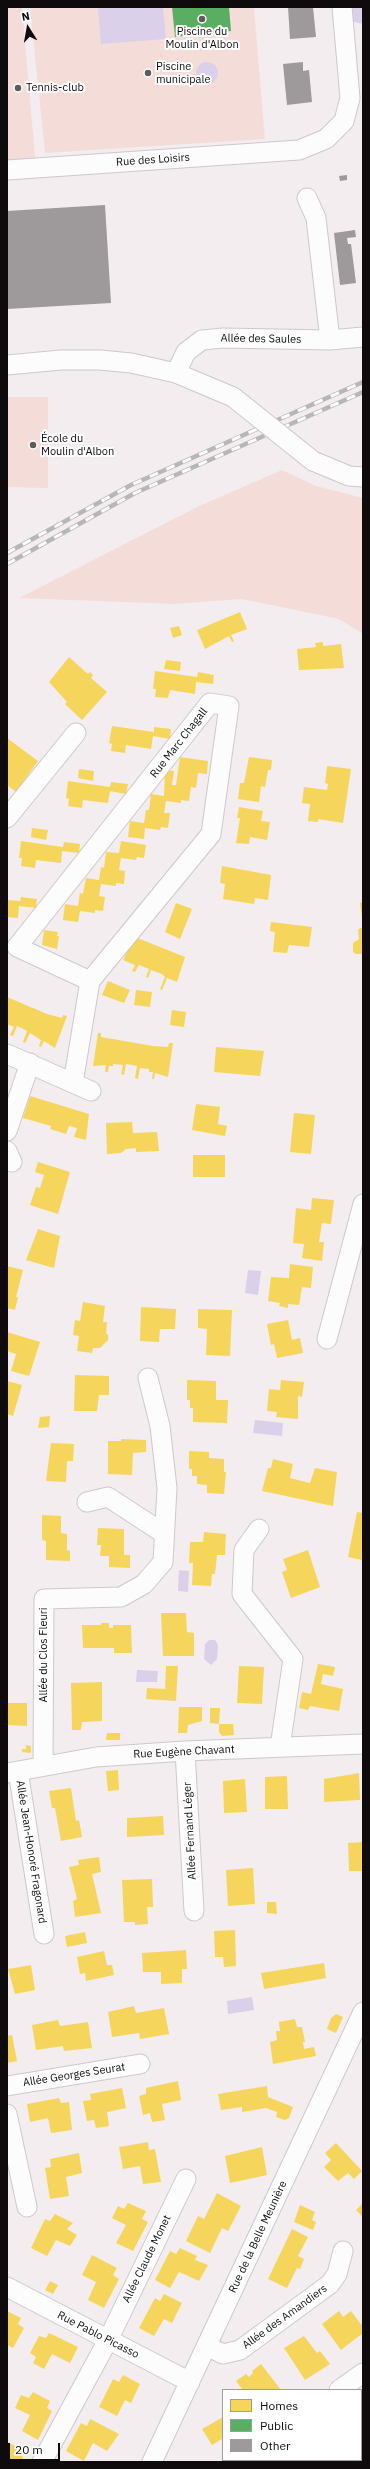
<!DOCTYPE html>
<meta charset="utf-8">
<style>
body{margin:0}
#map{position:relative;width:370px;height:2469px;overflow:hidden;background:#f3edf0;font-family:"IBM Plex Sans",sans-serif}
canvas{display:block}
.frame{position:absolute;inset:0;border:8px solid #0f0b0d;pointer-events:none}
.legend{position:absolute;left:222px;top:2389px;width:140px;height:72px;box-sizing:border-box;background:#fff;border:1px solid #9f9d9e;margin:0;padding:5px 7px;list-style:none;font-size:12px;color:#0f0b0d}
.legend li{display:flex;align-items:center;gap:8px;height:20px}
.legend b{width:20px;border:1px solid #9f9d9e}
.north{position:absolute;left:8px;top:8px;width:40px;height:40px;-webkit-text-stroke:3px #fff;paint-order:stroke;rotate:349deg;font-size:11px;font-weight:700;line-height:16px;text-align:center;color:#0f0b0d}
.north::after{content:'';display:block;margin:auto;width:14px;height:18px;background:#0f0b0d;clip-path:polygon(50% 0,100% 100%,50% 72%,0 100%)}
.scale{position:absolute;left:8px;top:2443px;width:52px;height:18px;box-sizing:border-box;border:2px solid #0f0b0d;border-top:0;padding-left:5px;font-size:12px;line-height:14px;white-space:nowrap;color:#0f0b0d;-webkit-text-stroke:3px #fff;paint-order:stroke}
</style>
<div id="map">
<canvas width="370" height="2469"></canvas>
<div class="frame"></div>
<ul class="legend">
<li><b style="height:11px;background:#f6d55c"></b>Homes</li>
<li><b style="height:11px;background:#5aae61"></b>Public</li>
<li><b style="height:11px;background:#9e999b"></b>Other</li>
</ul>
<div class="north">N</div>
<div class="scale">20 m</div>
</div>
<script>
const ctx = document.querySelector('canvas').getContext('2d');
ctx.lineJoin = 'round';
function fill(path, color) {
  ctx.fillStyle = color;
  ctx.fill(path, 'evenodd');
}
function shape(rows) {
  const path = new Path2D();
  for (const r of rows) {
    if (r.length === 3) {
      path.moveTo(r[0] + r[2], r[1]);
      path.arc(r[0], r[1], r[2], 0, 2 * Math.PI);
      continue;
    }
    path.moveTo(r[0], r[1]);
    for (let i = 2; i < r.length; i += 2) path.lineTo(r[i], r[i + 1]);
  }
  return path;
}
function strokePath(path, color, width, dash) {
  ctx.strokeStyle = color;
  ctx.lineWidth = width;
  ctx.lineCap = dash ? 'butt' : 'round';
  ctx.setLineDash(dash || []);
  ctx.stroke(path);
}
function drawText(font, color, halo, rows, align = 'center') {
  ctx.font = font + ' "IBM Plex Sans",sans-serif';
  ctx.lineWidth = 4;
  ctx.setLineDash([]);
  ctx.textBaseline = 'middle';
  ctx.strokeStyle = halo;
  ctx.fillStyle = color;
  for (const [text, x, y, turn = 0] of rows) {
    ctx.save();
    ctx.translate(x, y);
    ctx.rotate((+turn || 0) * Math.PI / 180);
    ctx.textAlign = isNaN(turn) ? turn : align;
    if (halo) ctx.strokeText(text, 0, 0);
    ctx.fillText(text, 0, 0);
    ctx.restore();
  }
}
fill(shape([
 [7,7,22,7,36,168,7,170],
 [30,7,254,7,265,139,45,153],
 [7,397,48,397,48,488,7,487],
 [282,470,316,486,363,498,363,634,339,619,242,599,174,604,19,598,197,507]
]), '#f4ddd8');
fill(shape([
 [98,7,163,7,166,39,101,44],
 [207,73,11],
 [248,1270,261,1271,258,1295,245,1293],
 [255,1420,283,1423,282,1436,253,1433],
 [179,1570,189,1571,188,1592,178,1591],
 [209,1640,215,1640,218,1645,217,1659,211,1665,204,1659,205,1644],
 [137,1670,158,1671,157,1682,136,1682],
 [252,1997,254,2010,228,2014,227,2001]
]), '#dad0ea');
fill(shape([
 [240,612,247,629,231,635,234,641,232,642,229,636,205,649,197,630],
 [179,626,182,635,173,638,170,628],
 [323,642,323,646,341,644,344,668,299,670,297,649,316,647,315,643],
 [69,657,88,674,90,672,93,675,91,678,107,692,82,720,65,704,67,702,49,682],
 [166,660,181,662,180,671,164,669],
 [155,671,197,677,198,672,214,675,213,684,196,682,195,694,170,690,168,698,155,697,156,689,153,689],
 [112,726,154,732,154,727,171,729,170,739,153,736,151,749,126,745,125,753,111,751,112,744,109,743],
 [7,738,38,761,16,792,7,785],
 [180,757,208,761,207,774,198,773,196,788,191,787,189,801,181,800,181,803,166,801,164,813,170,813,168,828,161,827,160,830,145,828,144,839,128,837,130,821,144,823,146,810,149,810,151,794,164,796,165,770,174,771,172,785,176,785],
 [249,757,272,760,271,770,268,770,265,787,261,786,259,802,238,799,240,783,244,783],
 [327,766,351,769,343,823,318,819,318,822,308,821,310,804,302,803,304,787,327,790,328,784,325,783],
 [79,769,94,771,93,781,78,778],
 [68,781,110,787,111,782,128,784,126,794,110,791,108,803,83,800,82,808,68,806,69,799,66,798],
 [239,807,263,811,261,821,270,822,267,840,250,837,249,844,236,843,240,818,237,818],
 [32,828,48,830,46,840,31,837],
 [21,841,63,847,64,842,80,844,79,853,62,851,61,863,36,860,35,868,21,866,22,858,19,858],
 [121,841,146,845,144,858,137,857,136,860,121,858,119,870,125,871,124,884,116,883,116,886,101,884,99,896,105,897,103,911,95,910,95,913,80,911,78,922,63,920,65,904,78,906,80,893,83,894,86,878,99,880,101,867,104,868,106,852,119,853],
 [222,866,271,875,268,900,255,898,254,904,223,899,225,884,220,883],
 [21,897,37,899,36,908,19,906,18,918,7,917,7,900,20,901],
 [363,902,363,924,360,903],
 [176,903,192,909,180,939,165,932],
 [271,922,312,927,309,947,289,945,287,953,273,952,275,932,270,931],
 [360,928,363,928,363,954,356,954,353,952,353,943,359,939,358,930],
 [44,930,58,932,57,936,59,936,57,949,42,945],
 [135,937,185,957,177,982,167,978,162,990,160,989,165,977,162,974,151,970,148,978,146,977,149,969,139,965,135,972,132,971,135,965,123,960],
 [108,981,130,990,124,1003,102,995],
 [136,990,152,992,150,1007,134,1005],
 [7,997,47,1014,62,1018,63,1015,67,1016,55,1048,44,1041,41,1047,39,1046,41,1040,30,1033,25,1043,23,1042,27,1031,17,1026,13,1036,10,1035,14,1027,7,1024],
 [172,1010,186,1012,184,1027,170,1025],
 [98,1033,101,1033,101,1037,153,1046,168,1047,169,1043,173,1043,168,1077,155,1073,154,1079,152,1079,153,1072,149,1072,149,1069,140,1068,138,1079,135,1078,137,1066,126,1064,124,1075,121,1074,123,1065,113,1064,113,1066,109,1066,108,1072,105,1072,106,1065,93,1066],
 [216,1047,264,1051,260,1076,214,1072],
 [30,1096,89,1114,86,1140,74,1137,77,1128,69,1126,66,1134,50,1129,51,1126,23,1118],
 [196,1104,220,1107,218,1124,227,1126,225,1136,192,1130],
 [294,1113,315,1115,311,1154,290,1152],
 [132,1122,133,1133,157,1132,159,1151,136,1152,136,1148,126,1149,121,1153,107,1154,106,1123],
 [193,1155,225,1155,225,1177,193,1177],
 [38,1162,70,1172,58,1214,30,1205,36,1187,40,1188,44,1175,35,1172],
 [312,1198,334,1200,331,1224,322,1223,319,1242,324,1242,322,1261,302,1258,304,1244,293,1243,296,1208,311,1210],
 [38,1229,60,1236,54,1268,26,1260],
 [290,1264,313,1267,311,1288,302,1287,299,1305,288,1304,288,1308,279,1306,280,1303,268,1301,271,1277,289,1278],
 [7,1266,23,1270,16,1297,18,1297,15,1310,7,1308],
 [83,1302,105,1306,103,1322,107,1322,106,1334,108,1334,108,1340,100,1348,93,1348,92,1353,77,1351,79,1336,73,1335,75,1320,80,1321],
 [141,1307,176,1309,175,1329,160,1329,159,1342,140,1341],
 [198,1309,232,1310,230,1356,206,1355,207,1329,198,1328],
 [288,1320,292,1340,300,1338,303,1353,277,1358,274,1344,271,1345,267,1324],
 [7,1332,40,1342,29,1376,11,1371,16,1354,7,1351],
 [75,1375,109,1376,109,1395,99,1395,97,1411,74,1411],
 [187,1380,216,1381,216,1400,228,1400,227,1423,193,1422,193,1408,190,1408,190,1400,187,1400],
 [281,1380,304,1382,302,1397,298,1396,298,1419,276,1417,277,1412,267,1411,269,1389,280,1390],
 [7,1381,22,1385,13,1416,7,1414],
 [50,1416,49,1427,38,1428,40,1417],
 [121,1439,146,1440,146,1452,133,1453,132,1475,108,1474,108,1441,121,1441],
 [51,1443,74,1444,73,1461,67,1461,66,1482,46,1481],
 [189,1451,209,1452,209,1458,224,1459,224,1472,226,1472,224,1494,207,1493,207,1485,197,1484,197,1476,192,1476,192,1469,189,1469],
 [273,1459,293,1464,290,1478,310,1483,315,1468,337,1472,333,1506,262,1491,268,1468,271,1468],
 [357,1512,363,1513,362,1560,348,1557],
 [42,1515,61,1516,61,1533,67,1534,67,1550,70,1551,70,1561,46,1560,46,1541,42,1540],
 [98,1528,124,1529,124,1555,130,1555,130,1568,109,1567,109,1556,100,1556,101,1545,97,1545],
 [204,1532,226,1534,225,1555,217,1555,215,1574,212,1574,211,1586,192,1585,193,1563,189,1563,190,1542,203,1542],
 [308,1550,320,1587,291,1598,282,1572,287,1570,283,1559],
 [161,1613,186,1613,187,1632,194,1633,194,1656,163,1656],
 [101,1623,109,1623,109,1628,113,1628,113,1625,131,1625,132,1653,114,1653,114,1648,83,1648,82,1625,101,1625],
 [318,1664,335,1667,333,1676,323,1674,321,1684,343,1689,339,1711,310,1706,308,1710,299,1708,302,1692,311,1694],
 [166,1666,178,1666,176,1701,146,1699,147,1688,165,1689],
 [239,1666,264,1667,262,1704,237,1703],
 [102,1682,102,1721,82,1722,81,1730,72,1730,71,1683],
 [7,1703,27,1703,27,1726,7,1725],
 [179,1707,202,1707,202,1721,188,1725,187,1733,178,1733],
 [210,1708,220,1708,219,1724,210,1723],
 [219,1724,233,1724,234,1735,222,1736,219,1732],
 [107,1733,120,1733,120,1740,106,1740],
 [26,1745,31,1746,31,1753,22,1752,22,1749,26,1749],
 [118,1770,119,1790,108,1791,106,1771],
 [359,1773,360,1800,324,1802,324,1779],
 [287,1776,288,1809,265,1809,265,1777],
 [245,1779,247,1812,224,1813,223,1781],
 [71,1788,76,1821,79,1820,82,1837,61,1841,55,1808,52,1808,49,1791],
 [163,1816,164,1835,127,1837,127,1818],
 [363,1842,363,1871,349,1871,348,1843],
 [99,1857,101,1872,92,1874,101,1913,75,1917,73,1901,77,1899,69,1867,79,1865,78,1860],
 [253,1868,255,1904,228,1906,226,1870],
 [152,1879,153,1907,147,1907,148,1924,135,1925,135,1922,124,1922,122,1880],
 [267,1902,276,1902,277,1914,267,1913],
 [235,1930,236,1966,224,1967,223,1957,215,1957,214,1931],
 [85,1932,87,1943,67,1947,65,1936],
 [186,1950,187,1969,182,1969,182,1983,161,1984,161,1972,143,1972,142,1953],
 [104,1951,107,1965,112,1965,114,1975,86,1981,85,1973,80,1974,77,1957],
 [324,1963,326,1978,264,1989,261,1973],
 [31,1965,35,1990,15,1994,8,1969],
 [134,2006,136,2013,164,2008,169,2034,140,2039,139,2033,112,2037,108,2012],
 [336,2014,343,2017,336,2033,327,2029,331,2018],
 [295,2019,297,2027,302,2027,305,2042,303,2042,304,2049,314,2047,316,2056,273,2064,270,2042,277,2040,276,2031,280,2031,279,2022],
 [58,2020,60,2026,88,2022,92,2048,64,2051,63,2046,36,2050,32,2025],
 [12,2035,17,2061,7,2063,7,2036],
 [178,2081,181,2100,162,2104,165,2120,152,2122,150,2113,143,2115,139,2096,146,2094,146,2088],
 [267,2086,268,2097,293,2107,289,2118,285,2120,276,2117,277,2112,266,2108,242,2112,242,2107,221,2110,218,2094],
 [122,2088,126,2108,107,2112,109,2126,96,2128,94,2120,87,2121,83,2101,91,2100,90,2094],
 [59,2098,61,2103,69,2102,72,2130,51,2133,48,2118,30,2122,27,2104],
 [148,2142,149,2150,155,2149,161,2182,143,2184,140,2166,123,2169,119,2147],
 [336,2143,362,2171,354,2179,348,2173,338,2181,324,2167,331,2160,325,2153],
 [262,2147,267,2175,230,2183,225,2156],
 [79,2153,82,2173,66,2177,69,2196,50,2199,45,2168,51,2167,50,2159],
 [217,2193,241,2206,228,2231,222,2228,210,2253,186,2241,198,2216,204,2219],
 [128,2203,146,2211,142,2219,148,2222,133,2251,116,2243,126,2225,112,2218,118,2206,124,2209],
 [363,2203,363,2217,356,2210],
 [300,2205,315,2212,312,2220,316,2222,313,2230,294,2222],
 [55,2214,73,2223,67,2229,77,2235,70,2246,56,2240,47,2256,31,2248,45,2219,50,2221],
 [292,2229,308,2237,298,2256,304,2259,300,2269,297,2268,287,2288,268,2279],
 [180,2248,197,2256,195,2260,208,2265,199,2281,179,2272,170,2288,155,2280,170,2251,176,2254],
 [92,2255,117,2268,113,2275,119,2279,104,2308,88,2300,96,2282,82,2275],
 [50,2281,58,2285,53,2294,45,2290],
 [164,2294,182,2303,172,2323,164,2319,154,2336,139,2328,155,2298,160,2301],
 [7,2311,21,2318,18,2324,24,2328,13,2348,7,2345],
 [339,2311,343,2317,351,2311,363,2327,363,2333,341,2350,322,2324],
 [49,2333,78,2347,70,2363,52,2354,44,2369,33,2363,36,2357,30,2353,39,2336,46,2338],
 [304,2336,317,2353,320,2351,330,2364,305,2380,284,2348],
 [261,2364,281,2390,243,2390,236,2381,246,2374,249,2377,253,2373,252,2371],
 [123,2375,140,2384,131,2403,125,2400,117,2416,99,2407,113,2379,119,2382],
 [33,2392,50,2401,47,2408,52,2411,38,2440,22,2431,30,2415,15,2408,21,2395,29,2398],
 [223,2417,223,2441,222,2439,212,2445,202,2429],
 [90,2419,119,2434,107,2451,93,2443,84,2461,66,2451,81,2423,87,2426],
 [7,2442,25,2451,22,2458,27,2462,7,2462]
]), '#f6d55c');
fill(shape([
 [172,7,229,7,231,31,175,37]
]), '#5aae61');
strokePath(shape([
 [358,7,363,8]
]), '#dad0ea', 31);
fill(shape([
 [288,7,313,7,316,37,290,39],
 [303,62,303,71,309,70,312,102,287,105,283,64],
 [347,175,347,180,340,181,339,176],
 [105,205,111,303,7,309,7,211],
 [355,230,356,237,347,238,348,244,351,244,356,283,340,285,334,233]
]), '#9e999b');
const minor = shape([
 [7,170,299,150,326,139,344,121,350,98,342,7],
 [307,198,316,218,330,340],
 [7,365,61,360,100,360,131,363,176,373,233,397],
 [176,373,186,352,202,340,223,338,330,340,363,337],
 [313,461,349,476,363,477],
 [7,818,76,733],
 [7,1054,91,1091],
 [73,1083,90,981,17,947,210,703,229,706,211,834,90,981],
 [7,1131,30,1063],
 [7,1151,12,1162],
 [327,1339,363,1204],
 [87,1502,108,1497,163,1533],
 [259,1529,244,1550,242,1594,293,1659,280,1747],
 [185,1751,194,1911],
 [43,1766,44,1599,121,1597,144,1584,163,1562,167,1488,160,1426,148,1378],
 [18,1771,44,1934],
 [7,1773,96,1757,185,1751,363,1744],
 [7,2086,140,2064],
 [7,2114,27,2207],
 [7,2287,190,2382],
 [207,2346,223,2354,240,2350,330,2284,337,2274,343,2251],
 [339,2390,363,2373],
 [341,2460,341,2462],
 [42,2462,108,2340,186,2179],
 [152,2462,363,2012],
 [239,2462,242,2460]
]);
strokePath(minor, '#cdc8cb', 21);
strokePath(minor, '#fdfcfd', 19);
const rail = shape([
 [7,553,131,485,363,382],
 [7,564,135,493,363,392]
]);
strokePath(rail, '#b8b7b8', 4.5);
strokePath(rail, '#fff', 3, [9]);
const minorBridge = shape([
 [233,397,313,461]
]);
strokePath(minorBridge, '#cdc8cb', 21, []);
strokePath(minorBridge, '#fdfcfd', 19);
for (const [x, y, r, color] of [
 [202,19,4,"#5f5a5c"],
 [148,73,4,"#5f5a5c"],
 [18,88,4,"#5f5a5c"],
 [33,445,4,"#5f5a5c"]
]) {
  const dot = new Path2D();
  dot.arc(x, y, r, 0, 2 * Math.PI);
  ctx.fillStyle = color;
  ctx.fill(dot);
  strokePath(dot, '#fff', 1.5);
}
drawText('11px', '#0f0b0d', '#fff', [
 ["Piscine du",202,32,"center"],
 ["Moulin d'Albon",202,45,"center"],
 ["Piscine",156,67],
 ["municipale",156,80],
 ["Tennis-club",26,88],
 ["École du",41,439],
 ["Moulin d'Albon",41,452]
], 'left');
drawText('11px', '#0f0b0d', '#fff', [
 ["Rue des Loisirs",153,160,-4],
 ["Allée des Saules",261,339,1],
 ["Rue Marc Chagall",179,743,-52],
 ["Allée du Clos Fleuri",44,1655,-90],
 ["Rue Eugène Chavant",184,1752,-3],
 ["Allée Fernand Léger",190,1831,-93],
 ["Allée Jean-Honoré Fragonard",31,1852,81],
 ["Allée Georges Seurat",74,2075,-9],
 ["Rue de la Belle Meunière",258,2237,-65],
 ["Allée Claude Monet",147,2259,-64],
 ["Allée des Amandiers",285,2317,-36],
 ["Rue Pablo Picasso",98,2335,27]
]);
</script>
